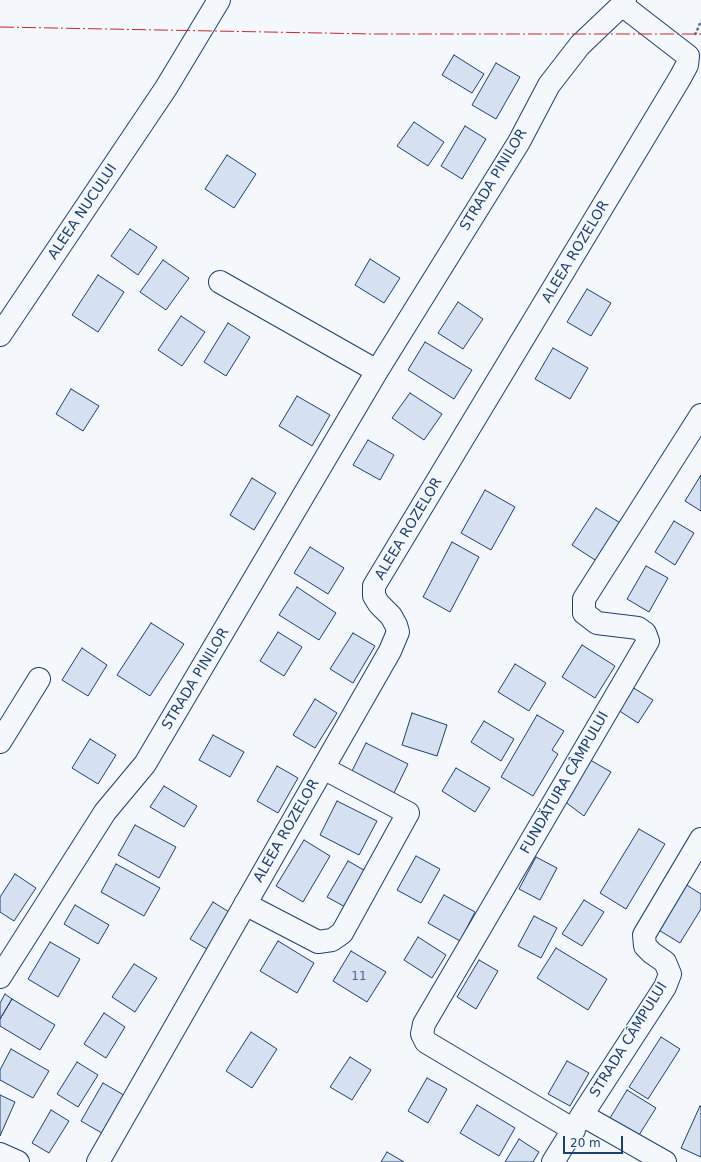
<!DOCTYPE html>
<meta charset="utf-8">
<style>
body{margin:0}
#map{position:relative;width:701px;height:1162px;overflow:hidden;background:#f4f7fb;font-family:"DejaVu Sans",sans-serif}
canvas{display:block}
.scale{position:absolute;left:563px;top:1136px;width:60px;height:18px;box-sizing:border-box;border:2px solid #1d3f73;border-top:0;padding-left:5px;font-size:12px;line-height:14px;white-space:nowrap;color:#1d3f73;-webkit-text-stroke:3px #f4f7fb;paint-order:stroke}
</style>
<div id="map">
<canvas width="701" height="1162"></canvas>
<div class="scale">20 m</div>
</div>
<script>
const ctx = document.querySelector('canvas').getContext('2d');
ctx.lineJoin = 'round';
function fill(path, color) {
  ctx.fillStyle = color;
  ctx.fill(path, 'evenodd');
}
function shape(rows) {
  const path = new Path2D();
  for (const r of rows) {
    path.moveTo(r[0], r[1]);
    for (let i = 2; i < r.length; i += 2) path.lineTo(r[i], r[i + 1]);
  }
  return path;
}
function strokePath(path, color, width, dash) {
  ctx.strokeStyle = color;
  ctx.lineWidth = width;
  ctx.lineCap = dash ? 'butt' : 'round';
  ctx.setLineDash(dash || []);
  ctx.stroke(path);
}
function drawText(font, color, halo, rows, align = 'center') {
  ctx.font = font + ' "DejaVu Sans",sans-serif';
  ctx.lineWidth = 3;
  ctx.setLineDash([]);
  ctx.textBaseline = 'middle';
  ctx.strokeStyle = halo;
  ctx.fillStyle = color;
  for (const [text, x, y, turn = 0] of rows) {
    ctx.save();
    ctx.translate(x, y);
    ctx.rotate((+turn || 0) * Math.PI / 180);
    ctx.textAlign = isNaN(turn) ? turn : align;
    if (halo) ctx.strokeText(text, 0, 0);
    ctx.fillText(text, 0, 0);
    ctx.restore();
  }
}
const building = shape([
 [454,55,484,74,472,93,442,75,454,55],
 [496,63,520,77,496,119,472,105,496,63],
 [414,122,444,142,428,166,397,146,414,122],
 [465,126,486,139,462,179,441,166,465,126],
 [227,155,256,174,234,208,205,189,227,155],
 [130,229,157,247,138,275,111,256,130,229],
 [370,259,400,278,384,303,355,285,370,259],
 [163,260,189,278,166,310,140,292,163,260],
 [98,275,124,292,98,332,72,315,98,275],
 [587,289,611,303,591,336,567,322,587,289],
 [458,302,483,319,463,349,438,333,458,302],
 [181,316,205,332,182,366,158,350,181,316],
 [228,323,250,337,226,376,204,362,228,323],
 [425,342,472,370,454,399,408,370,425,342],
 [553,348,588,368,570,399,535,379,553,348],
 [71,389,99,406,83,431,56,414,71,389],
 [410,393,442,414,424,440,392,418,410,393],
 [297,396,330,415,312,446,279,426,297,396],
 [368,440,394,455,380,480,353,465,368,440],
 [701,475,701,511,685,501,701,475],
 [252,478,276,493,254,530,230,515,252,478],
 [485,490,515,507,491,550,461,533,485,490],
 [596,508,622,524,598,562,572,545,596,508],
 [674,521,694,533,675,565,655,552,674,521],
 [452,542,479,557,450,612,423,597,452,542],
 [310,547,344,568,328,594,294,573,310,547],
 [646,566,668,578,649,612,627,599,646,566],
 [297,587,336,613,319,640,279,615,297,587],
 [151,623,184,644,150,696,117,675,151,623],
 [278,632,302,647,284,676,260,661,278,632],
 [353,633,375,646,353,683,330,669,353,633],
 [582,645,615,666,595,698,562,677,582,645],
 [82,648,107,665,88,696,62,680,82,648],
 [515,664,546,683,529,711,498,692,515,664],
 [632,687,653,700,638,723,618,710,632,687],
 [315,699,337,713,315,748,293,735,315,699],
 [412,713,447,725,437,756,402,745,412,713],
 [537,715,564,731,552,750,558,754,533,796,501,777,537,715],
 [484,721,514,739,501,761,471,742,484,721],
 [213,735,244,752,230,777,199,760,213,735],
 [90,739,116,755,98,784,72,768,90,739],
 [366,743,408,764,392,797,349,777,366,743],
 [585,757,611,772,584,816,560,798,585,757],
 [277,766,298,778,278,813,257,801,277,766],
 [456,768,490,788,475,812,442,791,456,768],
 [164,786,197,806,184,827,150,807,164,786],
 [337,801,377,821,359,855,320,835,337,801],
 [135,825,176,847,159,878,118,855,135,825],
 [639,829,665,844,626,909,600,893,639,829],
 [304,840,330,856,303,902,276,886,304,840],
 [416,856,440,869,421,903,397,890,416,856],
 [536,857,557,868,540,900,519,889,536,857],
 [348,861,369,873,349,909,327,897,348,861],
 [116,864,160,888,144,916,101,892,116,864],
 [15,874,36,888,14,921,0,912,0,897,15,874],
 [685,884,701,894,701,909,680,943,657,929,685,884],
 [444,895,475,912,460,941,428,923,444,895],
 [584,900,604,912,582,946,562,934,584,900],
 [213,902,234,915,212,952,190,939,213,902],
 [75,905,109,925,98,944,64,924,75,905],
 [534,916,557,928,541,958,518,946,534,916],
 [418,937,446,955,432,978,404,960,418,937],
 [278,941,314,963,297,993,260,971,278,941],
 [50,942,80,959,58,997,28,979,50,942],
 [556,948,607,979,588,1010,537,978,556,948],
 [351,951,386,972,367,1002,333,981,351,951],
 [479,960,498,971,476,1009,457,997,479,960],
 [134,964,157,978,135,1012,112,997,134,964],
 [5,994,12,999,0,1019,0,1003,5,994],
 [12,999,55,1025,40,1050,0,1026,0,1019,12,999],
 [104,1013,125,1027,106,1058,84,1044,104,1013],
 [251,1032,277,1049,252,1088,226,1071,251,1032],
 [661,1037,680,1049,648,1099,629,1087,661,1037],
 [11,1049,49,1071,33,1098,0,1080,0,1070,11,1049],
 [350,1057,371,1070,352,1100,330,1087,350,1057],
 [567,1061,589,1073,570,1106,548,1094,567,1061],
 [77,1062,98,1075,78,1107,57,1094,77,1062],
 [427,1078,447,1089,428,1123,408,1111,427,1078],
 [103,1083,129,1098,107,1136,81,1121,103,1083],
 [627,1090,656,1108,639,1135,610,1118,627,1090],
 [0,1095,15,1102,0,1136,0,1095],
 [477,1105,515,1128,499,1156,460,1133,477,1105],
 [700,1106,701,1107,701,1157,681,1148,700,1106],
 [51,1110,69,1121,49,1153,32,1143,51,1110],
 [519,1139,539,1152,533,1162,505,1162,519,1139],
 [387,1152,404,1162,381,1162,387,1152]
]);
fill(building, '#d5e0f0');
strokePath(building, '#1d3f73', 1);
const minor = shape([
 [220,282,377,371],
 [0,335,166,88,219,0],
 [0,742,39,679],
 [245,904,318,942,332,940,342,933,408,813,323,768],
 [0,977,105,812,145,764,377,371,519,142,549,85,580,45,622,5,625,0],
 [582,1115,665,1162],
 [574,1130,426,1042,422,1034,424,1024,648,641,645,633,638,628,597,623,584,613,584,599,701,415],
 [0,1154,18,1162],
 [98,1162,390,651,398,632,396,625,391,616,379,604,374,596,374,586,680,78,687,65,688,56,622,5],
 [553,1162,582,1115,665,987,670,974,665,962,652,953,645,946,644,935,701,839]
]);
strokePath(minor, '#1d3f73', 24);
strokePath(shape([
 [695,35,701,21]
]), '#5e769c', 2.5, [3, 2]);
strokePath(minor, '#f4f7fb', 22);
strokePath(shape([
 [0,27,374,34,701,34]
]), '#c62828', 1, [14, 3, 2, 3]);
drawText('12px', '#4b6792', null, [
 ["11",359,977]
]);
drawText('14px', '#1d3f73', '#f4f7fb', [
 ["STRADA PINILOR",494,180,-59],
 ["ALEEA NUCULUI",83,212,-56],
 ["ALEEA ROZELOR",576,252,-59],
 ["ALEEA ROZELOR",409,529,-59],
 ["STRADA PINILOR",196,679,-59],
 ["FUNDĂTURA CÂMPULUI",565,783,-60],
 ["ALEEA ROZELOR",287,831,-60],
 ["STRADA CÂMPULUI",629,1040,-58]
]);
</script>
